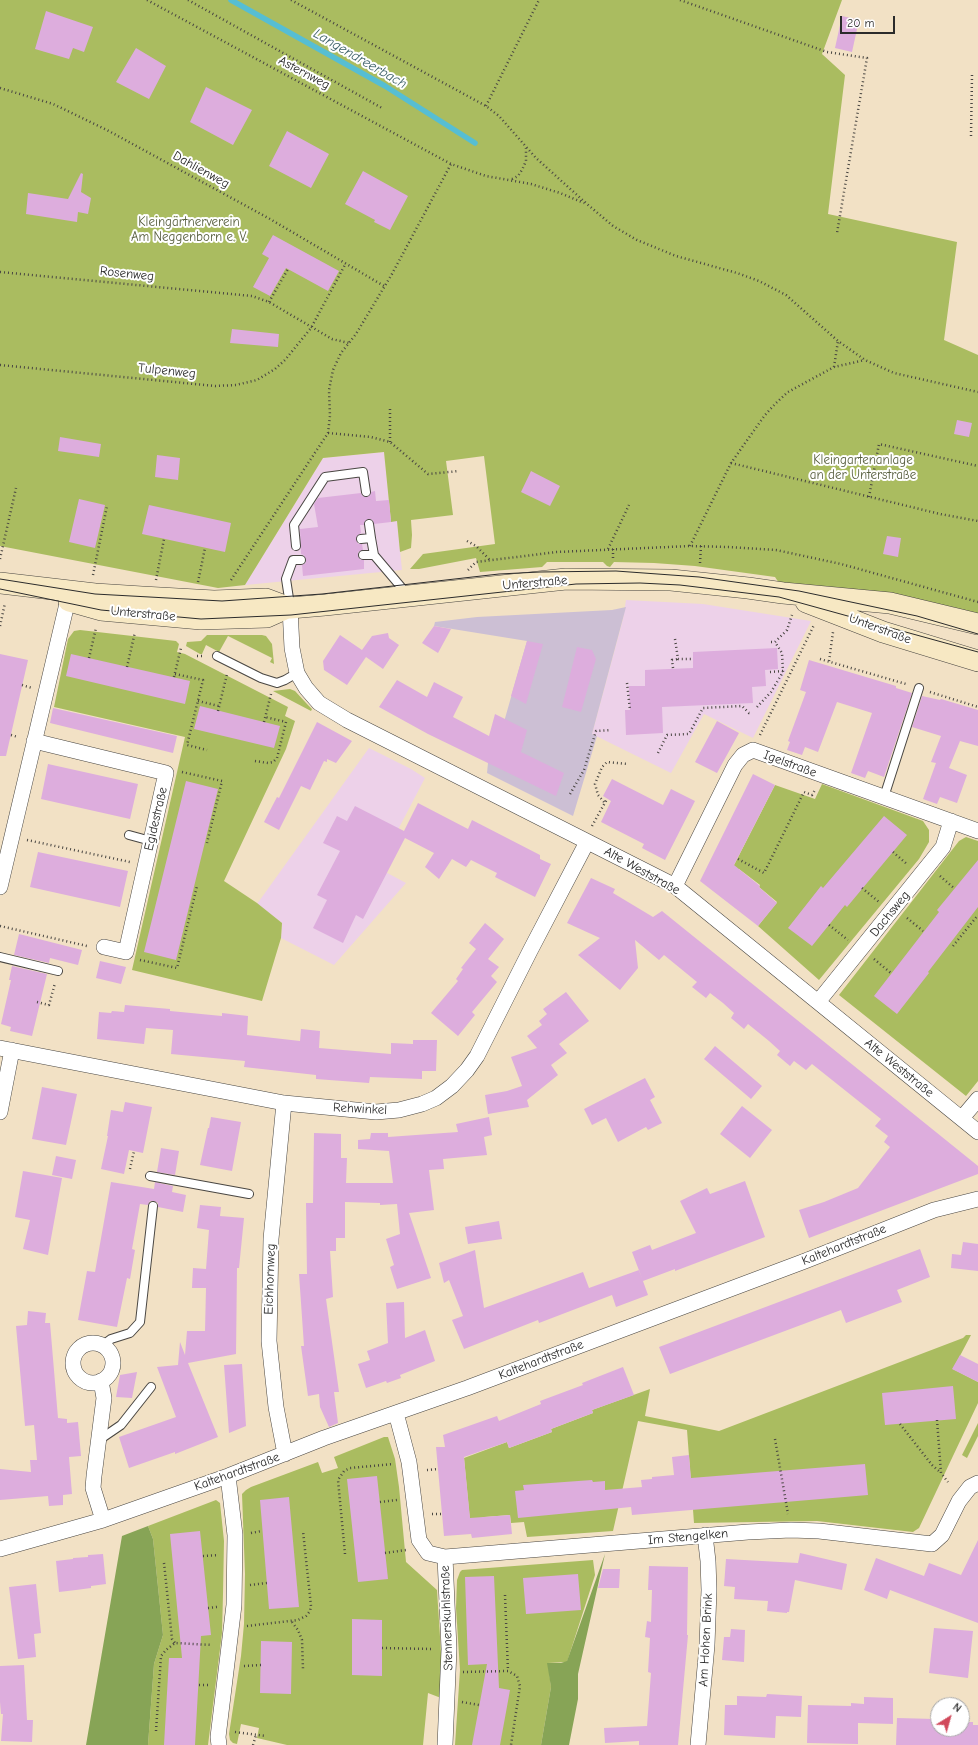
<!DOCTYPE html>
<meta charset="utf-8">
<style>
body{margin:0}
#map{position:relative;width:978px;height:1745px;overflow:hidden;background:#f2e1c5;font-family:"Comic Neue",sans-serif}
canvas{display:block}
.north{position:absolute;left:930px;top:1697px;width:40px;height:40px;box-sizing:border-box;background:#fff;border:1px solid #aaa;border-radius:50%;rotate:37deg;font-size:11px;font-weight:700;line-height:16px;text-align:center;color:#2b2b2b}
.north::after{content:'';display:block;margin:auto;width:14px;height:18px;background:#d1495b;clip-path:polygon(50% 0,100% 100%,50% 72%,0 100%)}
.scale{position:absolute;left:840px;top:16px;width:55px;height:18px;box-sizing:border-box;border:2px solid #2b2b2b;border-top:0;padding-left:5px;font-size:12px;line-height:14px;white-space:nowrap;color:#2b2b2b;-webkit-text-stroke:3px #fff;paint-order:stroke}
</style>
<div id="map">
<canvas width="978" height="1745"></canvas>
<div class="north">N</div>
<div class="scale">20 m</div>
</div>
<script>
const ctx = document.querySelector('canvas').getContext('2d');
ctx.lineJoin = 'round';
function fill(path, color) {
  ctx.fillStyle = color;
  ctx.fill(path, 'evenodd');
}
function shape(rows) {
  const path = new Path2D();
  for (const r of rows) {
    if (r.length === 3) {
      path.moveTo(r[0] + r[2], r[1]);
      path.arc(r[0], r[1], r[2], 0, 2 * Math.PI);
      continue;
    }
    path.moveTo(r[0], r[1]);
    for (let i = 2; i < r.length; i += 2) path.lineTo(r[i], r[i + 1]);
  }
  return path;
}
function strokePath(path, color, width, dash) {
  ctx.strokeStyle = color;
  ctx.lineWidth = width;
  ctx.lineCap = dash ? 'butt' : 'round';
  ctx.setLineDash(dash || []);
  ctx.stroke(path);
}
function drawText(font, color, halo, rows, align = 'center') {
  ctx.font = font + ' "Comic Neue",sans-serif';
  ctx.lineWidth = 4;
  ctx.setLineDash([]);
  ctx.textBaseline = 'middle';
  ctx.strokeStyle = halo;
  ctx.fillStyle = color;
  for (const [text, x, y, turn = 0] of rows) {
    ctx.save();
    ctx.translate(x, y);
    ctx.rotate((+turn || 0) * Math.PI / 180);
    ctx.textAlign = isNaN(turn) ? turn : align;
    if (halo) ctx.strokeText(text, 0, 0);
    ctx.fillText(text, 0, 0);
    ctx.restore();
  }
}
fill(shape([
 [384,452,391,521,397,521,402,570,245,585,323,458],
 [626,600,703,604,811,621,753,738,704,714,671,773,592,734,623,619],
 [369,748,411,769,425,778,378,868,406,883,334,965,281,938,282,923,257,904]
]), '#edd1e9');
fill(shape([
 [626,607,592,734,597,736,573,816,487,773,488,763,500,736,527,641,434,626,435,622,477,617,612,610]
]), '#ccbfd4');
fill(shape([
 [0,0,842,0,822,54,845,75,828,214,957,242,944,340,978,355,978,620,779,583,775,577,695,566,654,563,614,562,610,567,607,566,603,562,547,562,542,567,480,572,476,558,419,569,410,569,423,554,495,544,484,456,446,461,453,515,411,520,412,535,411,548,400,552,397,521,391,522,384,452,323,458,245,585,218,588,0,546],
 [80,630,176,641,179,644,177,652,185,654,288,707,285,716,295,721,286,749,224,881,257,903,282,923,281,938,262,1001,132,970,185,737,54,707,68,639,74,631],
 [207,635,262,635,266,636,272,644,274,664,270,662,272,658,228,636,219,652,206,645,202,654,200,654,186,646,187,642,201,641],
 [290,689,295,691,307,704,312,709,311,711,273,691],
 [822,784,923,821,929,830,929,842,919,859,819,980,758,926,777,902,759,887,760,885,739,869,738,870,733,867,775,785,815,799],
 [966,837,978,841,978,1081,966,1096,839,995,959,841],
 [966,1335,971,1335,953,1369,978,1382,978,1403,919,1528,913,1532,817,1521,694,1523,687,1430,638,1421,613,1531,527,1537,524,1522,511,1523,510,1515,485,1517,470,1521,464,1458,507,1442,509,1448,552,1432,551,1429,593,1413,592,1410,650,1389,645,1416,719,1431,963,1338],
 [978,1423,978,1436,967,1458,962,1455],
 [384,1437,388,1437,395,1459,399,1487,406,1562,437,1590,441,1652,441,1698,428,1693,423,1745,287,1745,257,1738,259,1728,241,1724,237,1744,233,1743,230,1740,229,1734,241,1656,244,1624,245,1574,242,1494,246,1490,251,1487,318,1462,322,1473,338,1468,334,1457],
 [216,1500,220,1503,224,1541,223,1594,222,1633,208,1745,148,1745,154,1664,163,1635,153,1539,148,1526],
 [593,1560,595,1575,567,1662,548,1663,551,1687,541,1745,455,1745,460,1670,456,1608,457,1580,460,1572,462,1570]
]), '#aabc60');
fill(shape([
 [148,1526,153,1539,163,1635,154,1664,148,1745,86,1745,122,1536],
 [605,1554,578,1674,578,1699,569,1745,541,1745,551,1687,547,1663,561,1663,567,1661]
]), '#87a456');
strokePath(shape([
 [231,0,385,86,475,143]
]), '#56bed3', 5.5);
fill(shape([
 [46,11,93,27,84,52,73,48,69,59,35,49],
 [842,16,859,20,852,52,835,48],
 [136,48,166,66,149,99,116,82],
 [206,87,252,110,233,145,190,122],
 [287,131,329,154,311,188,269,166],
 [363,171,408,196,390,230,374,222,375,220,345,204],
 [81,173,83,174,81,192,91,198,88,214,78,212,77,222,26,214,28,193,68,199],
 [273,235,339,271,328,291,286,268,270,296,253,287,269,258,262,254],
 [232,329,279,334,278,347,230,343],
 [957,420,972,423,969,437,954,434],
 [60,437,101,444,99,457,58,451],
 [157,455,180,458,178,480,155,477],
 [531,471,560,486,550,506,521,492],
 [375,491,376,501,389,500,391,522,374,524,373,520,369,519,365,520,364,525,360,525,361,533,358,535,356,539,358,544,362,544,363,550,358,552,358,555,360,560,364,560,364,569,303,576,302,565,306,563,306,560,304,555,301,554,300,529,318,527,314,504,318,498,361,493,362,496,366,497,370,496,371,492],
 [79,499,105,505,95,548,69,542],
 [149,505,231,523,225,552,142,534],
 [887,536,901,538,898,557,883,554],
 [434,626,451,629,438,653,422,643],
 [388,633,389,638,399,645,383,669,366,657,347,685,324,670,323,661,340,635,362,650,372,636],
 [527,641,543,644,526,704,511,696],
 [577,647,592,650,596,659,581,712,562,707],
 [777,648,778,669,765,670,766,686,752,687,753,703,662,707,663,733,626,735,625,710,630,710,629,686,645,686,645,670,693,668,693,652],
 [0,654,28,660,6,756,0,756],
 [71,654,190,681,185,704,66,676],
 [809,660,896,686,896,688,912,693,884,777,868,771,865,778,851,773,872,713,837,702,818,752,805,747,802,755,787,750,790,742,788,741,806,692,800,690],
 [397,680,427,697,434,682,463,697,453,717,489,736,495,714,527,730,521,752,564,773,556,796,428,734,379,707],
 [922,696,940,700,941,699,978,710,978,746,960,741,949,768,967,775,957,803,940,797,937,804,923,799,936,763,931,762,941,736,912,727],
 [200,706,280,726,274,748,194,729],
 [53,708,177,736,173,753,50,723],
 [717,721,739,733,717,773,695,762],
 [317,722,352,741,336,763,327,759,327,762,324,761,310,790,301,786,279,830,264,822,277,797,279,798],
 [48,764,138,784,130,819,41,799],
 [753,774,775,785,734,865,760,886,759,887,777,903,758,926,700,881],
 [612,779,663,805,671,789,695,801,665,860,642,848,644,844,601,822,611,801,603,796],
 [186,781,218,789,176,960,144,952],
 [418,803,468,829,472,820,540,855,540,859,551,864,535,897,495,877,497,873,471,860,466,867,452,859,439,879,425,867,434,853,405,838,363,919,356,915,343,943,313,928,327,900,317,895,340,851,323,843,337,816,347,821,355,806,404,831],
 [884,816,907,835,847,907,845,905,812,946,788,928,821,886,823,888],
 [38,852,128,871,120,907,30,887],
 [978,860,978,907,928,972,929,973,897,1014,874,996,939,912,937,910],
 [591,878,615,889,613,893,653,917,662,911,978,1166,978,1174,809,1238,799,1210,824,1202,858,1188,890,1147,884,1142,888,1136,875,1126,881,1119,812,1064,806,1070,794,1061,790,1066,777,1055,780,1051,769,1041,748,1024,744,1029,731,1018,734,1013,723,1003,710,993,706,998,692,987,697,982,664,955,659,960,635,940,638,968,620,990,578,955,600,938,567,923],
 [485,923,504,939,488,959,499,967,491,976,497,982,472,1012,475,1015,458,1036,431,1013,458,981,456,979,463,969,461,968,476,949,469,943],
 [19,934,82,950,78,965,50,958,49,963,14,955],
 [100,961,126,967,121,984,96,978],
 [12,966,47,974,32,1036,10,1031,11,1027,1,1024,11,980,9,980],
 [566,992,589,1021,559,1044,567,1053,551,1065,558,1075,527,1100,529,1107,488,1114,485,1095,507,1091,522,1086,511,1057,537,1048,527,1036,542,1025,539,1021,547,1014,543,1009],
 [125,1005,170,1009,170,1011,222,1016,222,1013,248,1016,247,1035,300,1041,301,1029,320,1031,319,1048,391,1054,391,1043,413,1044,413,1040,437,1040,436,1071,422,1071,422,1079,370,1077,369,1083,316,1079,316,1075,244,1067,245,1061,171,1054,173,1030,146,1028,144,1044,97,1039,99,1012,111,1013,112,1011,124,1012],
 [715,1046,762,1086,751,1099,704,1059],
 [645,1078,655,1097,650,1100,662,1123,648,1130,646,1127,618,1142,606,1118,592,1125,584,1109],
 [42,1087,77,1094,66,1145,32,1139],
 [125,1102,152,1107,143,1153,129,1150,124,1174,101,1169,108,1136,107,1136,111,1110,123,1112],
 [742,1106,772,1130,750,1158,720,1134],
 [211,1117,241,1122,232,1171,200,1165,208,1128,209,1128],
 [489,1117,492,1135,484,1137,487,1155,443,1159,444,1169,429,1170,434,1210,409,1213,431,1278,397,1289,390,1267,394,1265,386,1239,400,1234,397,1204,380,1205,380,1203,345,1202,345,1238,336,1238,336,1251,330,1251,333,1297,326,1299,339,1392,334,1392,338,1423,329,1427,320,1407,319,1394,308,1396,301,1346,304,1346,299,1274,307,1274,306,1203,313,1203,314,1133,341,1134,341,1158,347,1158,346,1183,393,1183,389,1151,358,1149,358,1140,370,1139,371,1133,388,1133,388,1137,458,1132,456,1124],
 [161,1148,179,1151,175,1175,157,1172],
 [56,1156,76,1160,72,1179,52,1175],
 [23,1171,62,1178,48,1255,23,1249,30,1220,15,1217],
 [745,1181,765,1237,675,1271,675,1269,643,1281,632,1252,650,1245,652,1250,696,1233,680,1201,707,1188,710,1194],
 [111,1182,154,1189,155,1182,173,1186,172,1192,186,1195,183,1212,158,1207,158,1203,154,1201,150,1201,148,1205,140,1204,132,1249,135,1250,130,1279,127,1278,117,1327,78,1320,87,1271,95,1272],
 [200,1205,221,1207,220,1216,244,1218,239,1268,237,1268,236,1354,188,1363,218,1437,175,1454,175,1452,129,1468,119,1437,176,1417,157,1367,178,1365,180,1342,185,1355,187,1331,205,1331,206,1288,192,1288,193,1268,206,1269,209,1230,197,1228],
 [499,1221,502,1239,468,1244,465,1227],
 [963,1242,978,1244,978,1271,951,1268,952,1254,961,1255],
 [920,1249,930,1277,897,1290,902,1302,846,1323,841,1310,670,1374,659,1347],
 [475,1250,484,1308,583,1272,589,1288,639,1270,648,1295,616,1307,612,1295,539,1323,538,1320,464,1349,452,1320,463,1316,449,1280,444,1283,439,1263],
 [404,1302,405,1338,425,1330,435,1361,400,1375,401,1378,387,1383,386,1381,366,1388,358,1364,370,1360,367,1351,388,1343,386,1303],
 [28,1311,46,1313,45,1323,50,1323,58,1418,67,1419,67,1423,78,1422,81,1456,69,1457,72,1494,63,1495,63,1505,49,1506,48,1496,0,1500,0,1469,31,1472,30,1460,37,1460,34,1425,25,1426,16,1326,27,1325],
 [960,1355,978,1364,978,1382,952,1369],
 [242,1364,246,1426,229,1433,224,1365],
 [623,1367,634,1395,592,1410,593,1413,551,1429,552,1432,509,1448,507,1442,464,1457,470,1518,510,1515,512,1534,472,1538,471,1534,444,1536,436,1447,445,1447,443,1435,497,1416,499,1421,541,1404,540,1401,583,1385,582,1383],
 [137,1372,132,1398,116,1397,120,1375],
 [953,1386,956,1419,885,1425,882,1393],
 [689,1455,691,1478,865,1464,868,1495,632,1515,631,1507,518,1518,515,1491,524,1490,523,1485,592,1480,593,1482,605,1481,605,1490,642,1487,641,1480,652,1479,652,1477,674,1475,672,1457],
 [377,1476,388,1579,358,1582,347,1479],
 [289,1497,299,1607,269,1609,260,1500],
 [200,1531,211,1635,201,1636,195,1745,164,1745,169,1658,182,1658,170,1534],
 [978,1540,978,1623,890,1590,887,1599,864,1590,876,1558,924,1576,929,1563,961,1575],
 [800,1553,847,1564,842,1590,795,1580,789,1612,787,1612,787,1613,767,1611,768,1601,734,1599,735,1587,724,1586,726,1559,798,1563],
 [103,1554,106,1584,91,1586,91,1588,76,1590,59,1592,56,1561,73,1559,73,1558,88,1557,88,1555],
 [649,1566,688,1567,687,1635,688,1635,678,1745,639,1745,639,1741,605,1743,604,1728,647,1726,651,1673,648,1672,650,1638,645,1637,647,1621,651,1622,652,1590,648,1590],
 [603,1569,620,1569,619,1588,598,1588],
 [578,1574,581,1610,526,1614,523,1578],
 [494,1576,499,1688,510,1690,500,1745,472,1745,487,1664,468,1665,465,1577],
 [36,1584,41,1633,34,1634,36,1657,18,1659,9,1587],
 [352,1619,382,1620,382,1676,352,1675],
 [934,1628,973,1631,968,1678,929,1673],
 [731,1629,745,1630,744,1662,722,1660,724,1637,730,1637],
 [261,1641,292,1642,291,1694,260,1693],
 [24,1665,27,1720,33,1720,32,1742,1,1741,3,1714,1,1714,0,1702,0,1666],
 [767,1694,802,1696,801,1717,776,1716,775,1738,724,1735,725,1705,737,1705,737,1696,766,1697],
 [864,1697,893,1698,893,1724,858,1723,858,1744,807,1743,808,1705,851,1706,851,1703,864,1704],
 [897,1718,935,1719,935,1721,938,1721,938,1729,962,1729,962,1722,973,1722,973,1725,978,1725,978,1745,896,1745]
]), '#ddaddd');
const lane = shape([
 [369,524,371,538],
 [361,539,371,538,374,555],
 [296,546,294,525,325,477,363,472,366,492],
 [363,555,374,555,407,594],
 [290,605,286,579,293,560,301,560],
 [217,656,261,678,277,683,285,680,297,673],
 [884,797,919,688],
 [129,835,151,841],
 [0,957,58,971],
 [150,1176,249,1194],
 [103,1345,111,1339,130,1333,140,1322,153,1206],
 [99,1440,121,1425,151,1387]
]);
const street = shape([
 [290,608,292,648,297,673,306,688,319,703,347,720,675,886,978,1132],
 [34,741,166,773,126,952,104,947],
 [675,886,735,765,743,755,753,750,978,831],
 [0,887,70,591],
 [818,1002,943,847,951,821],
 [0,1048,284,1103,376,1112,399,1110,422,1104,436,1098,452,1086,467,1070,477,1056,530,951,587,842],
 [284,1103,271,1239,269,1341,276,1407,285,1454],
 [0,1112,12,1050],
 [962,1118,978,1099],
 [93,1363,20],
 [101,1381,104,1398,94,1476,93,1488,103,1520],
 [396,1413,409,1462,419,1540,428,1553,445,1557,748,1532,791,1530,819,1531,932,1544,942,1535,959,1501,970,1487,978,1483],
 [0,1549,103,1520,228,1476,324,1438,467,1388,805,1261,934,1210,978,1199],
 [445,1557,449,1649,445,1745],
 [219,1745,218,1737,234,1605,235,1535,228,1476],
 [698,1745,707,1645,709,1590,708,1561,705,1535]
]);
const secondary = shape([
 [0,583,95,594,142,597,214,601,266,599,290,608,325,605,566,579,671,580,748,588,783,593,890,603,978,624],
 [69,601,101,610,201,619,267,617,287,608],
 [806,602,883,632,978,661]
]);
strokePath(lane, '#494642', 10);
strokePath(street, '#494642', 16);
strokePath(secondary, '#494642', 22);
strokePath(shape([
 [147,0,451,164,486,176,531,184,560,193,584,203],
 [188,0,382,108],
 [291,0,486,106,499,116,536,158,587,204,613,226,637,240,676,256,737,273,759,281,786,295,838,341,865,360,894,373,978,392],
 [680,0,827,52,867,58,837,233],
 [0,88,53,104,107,130,270,219,384,286],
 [486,106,539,0],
 [971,136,972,75],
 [512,179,518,176,522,170,526,161,526,148],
 [0,272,252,296,269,302,332,339,349,343],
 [269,302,288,269],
 [0,365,215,386,236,385,257,380,275,369,285,360,311,328,346,263],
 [834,367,838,341],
 [328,433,371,437,390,442,428,474,459,471],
 [390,442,390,407],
 [731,463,940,514,978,521],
 [869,497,879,444,978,466],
 [467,541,476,546,490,560],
 [690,546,731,463,765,415,776,403,788,392,834,367,865,360],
 [608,549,629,505],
 [613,549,613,561],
 [0,559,16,488],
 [700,563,701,546],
 [468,570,476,562,557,552,690,546,728,547,776,550,841,564,978,602],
 [93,575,107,506],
 [156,580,164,539],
 [231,580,328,433,330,416,329,390,333,370,341,353,356,334,392,274,451,164],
 [198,582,205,548],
 [0,626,5,603],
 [675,639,678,659,693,659],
 [771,642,775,642,787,630,792,615],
 [197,656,204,656],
 [89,658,96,628],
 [820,659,906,684],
 [829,661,833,632],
 [127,667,135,632],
 [673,668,672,660,678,659],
 [770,672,783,671],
 [175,674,203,680,187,745,207,750],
 [174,677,181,648],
 [627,683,630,710],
 [22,685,32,688],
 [930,692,978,707],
 [198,701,219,706],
 [757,707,771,692,783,672,782,653,775,642],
 [218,711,227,674],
 [264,722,271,694],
 [11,735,18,737],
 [760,735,814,625],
 [658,753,667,735,689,734,703,708,742,706,749,713,752,713],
 [255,761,268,763,273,762,277,758,286,722,265,717],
 [182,772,222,781,207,843],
 [570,794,584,770,596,731,611,730],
 [604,802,598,795,595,784,602,767,607,762,628,764],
 [592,826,607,799],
 [27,840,130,862],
 [893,852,908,865],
 [738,859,764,873,804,792,812,795,815,790],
 [940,876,955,889],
 [862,888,879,902],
 [907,918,923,931],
 [829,925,848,940],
 [0,926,87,946],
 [953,946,978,915],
 [874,959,892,974],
 [140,960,177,968,197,886],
 [37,1002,49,1005,55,983],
 [130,1169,134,1151],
 [937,1420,941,1473,948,1482],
 [900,1424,932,1465,940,1472],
 [775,1439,788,1514],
 [427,1470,438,1469],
 [380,1502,397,1500],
 [432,1514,442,1514],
 [251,1533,262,1531],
 [385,1553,406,1550],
 [345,1554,338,1480,344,1471,350,1468,393,1464],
 [203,1556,218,1555],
 [164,1563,172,1639,175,1643],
 [250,1585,267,1583],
 [505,1595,508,1671],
 [208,1608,217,1607],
 [292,1622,298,1630,302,1640,303,1669],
 [247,1626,298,1620,306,1616,310,1611,311,1606,303,1531],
 [382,1648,433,1649],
 [244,1666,261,1665],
 [463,1672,508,1671,517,1676,520,1686,511,1745],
 [199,1685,208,1685],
 [462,1702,479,1705],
 [156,1731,161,1656,166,1650,175,1643,212,1645],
 [235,1732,266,1736],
 [253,1745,256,1735]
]), '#494642', 2.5, [1, 3]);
strokePath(lane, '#fff', 8);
strokePath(street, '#fff', 15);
strokePath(secondary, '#f7e8c3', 21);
strokePath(shape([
 [0,579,95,594,222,601,322,594,499,574,540,572,616,571,699,577,799,591,917,616,978,634],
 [0,589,101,610,201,619,291,615,576,584,640,583,680,585,779,597,978,652]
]), '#2b2b2b', 1);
drawText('13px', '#2b2b2b', '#fff', [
 ["Asternweg",304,73,28],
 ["Dahlienweg",201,170,29],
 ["Rosenweg",127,274,6],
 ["Tulpenweg",167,371,6],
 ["Unterstraße",535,583,-5],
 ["Unterstraße",143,614,5],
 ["Unterstraße",880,629,20],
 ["Igelstraße",790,764,20],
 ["Egidestraße",156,819,-77],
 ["Alte Weststraße",642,871,29],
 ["Dachsweg",890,914,-51],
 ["Alte Weststraße",899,1068,39],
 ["Rehwinkel",360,1109,3],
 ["Kaltehardtstraße",844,1245,-22],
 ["Eichhornweg",270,1279,-88],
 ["Kaltehardtstraße",541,1360,-21],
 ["Kaltehardtstraße",237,1472,-20],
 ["Im Stengelken",688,1537,-5],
 ["Stennerskuhlstraße",447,1618,-92],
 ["Am Hohen Brink",706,1640,-87]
]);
drawText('13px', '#575e3e', '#fff', [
 ["Kleingärtnerverein",189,222],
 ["Am Neggenborn e. V.",189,237],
 ["Kleingartenanlage",863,460],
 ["an der Unterstraße",863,475]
]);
drawText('italic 14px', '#3a5e66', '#fff', [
 ["Langendreerbach",360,59,30]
]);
</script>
